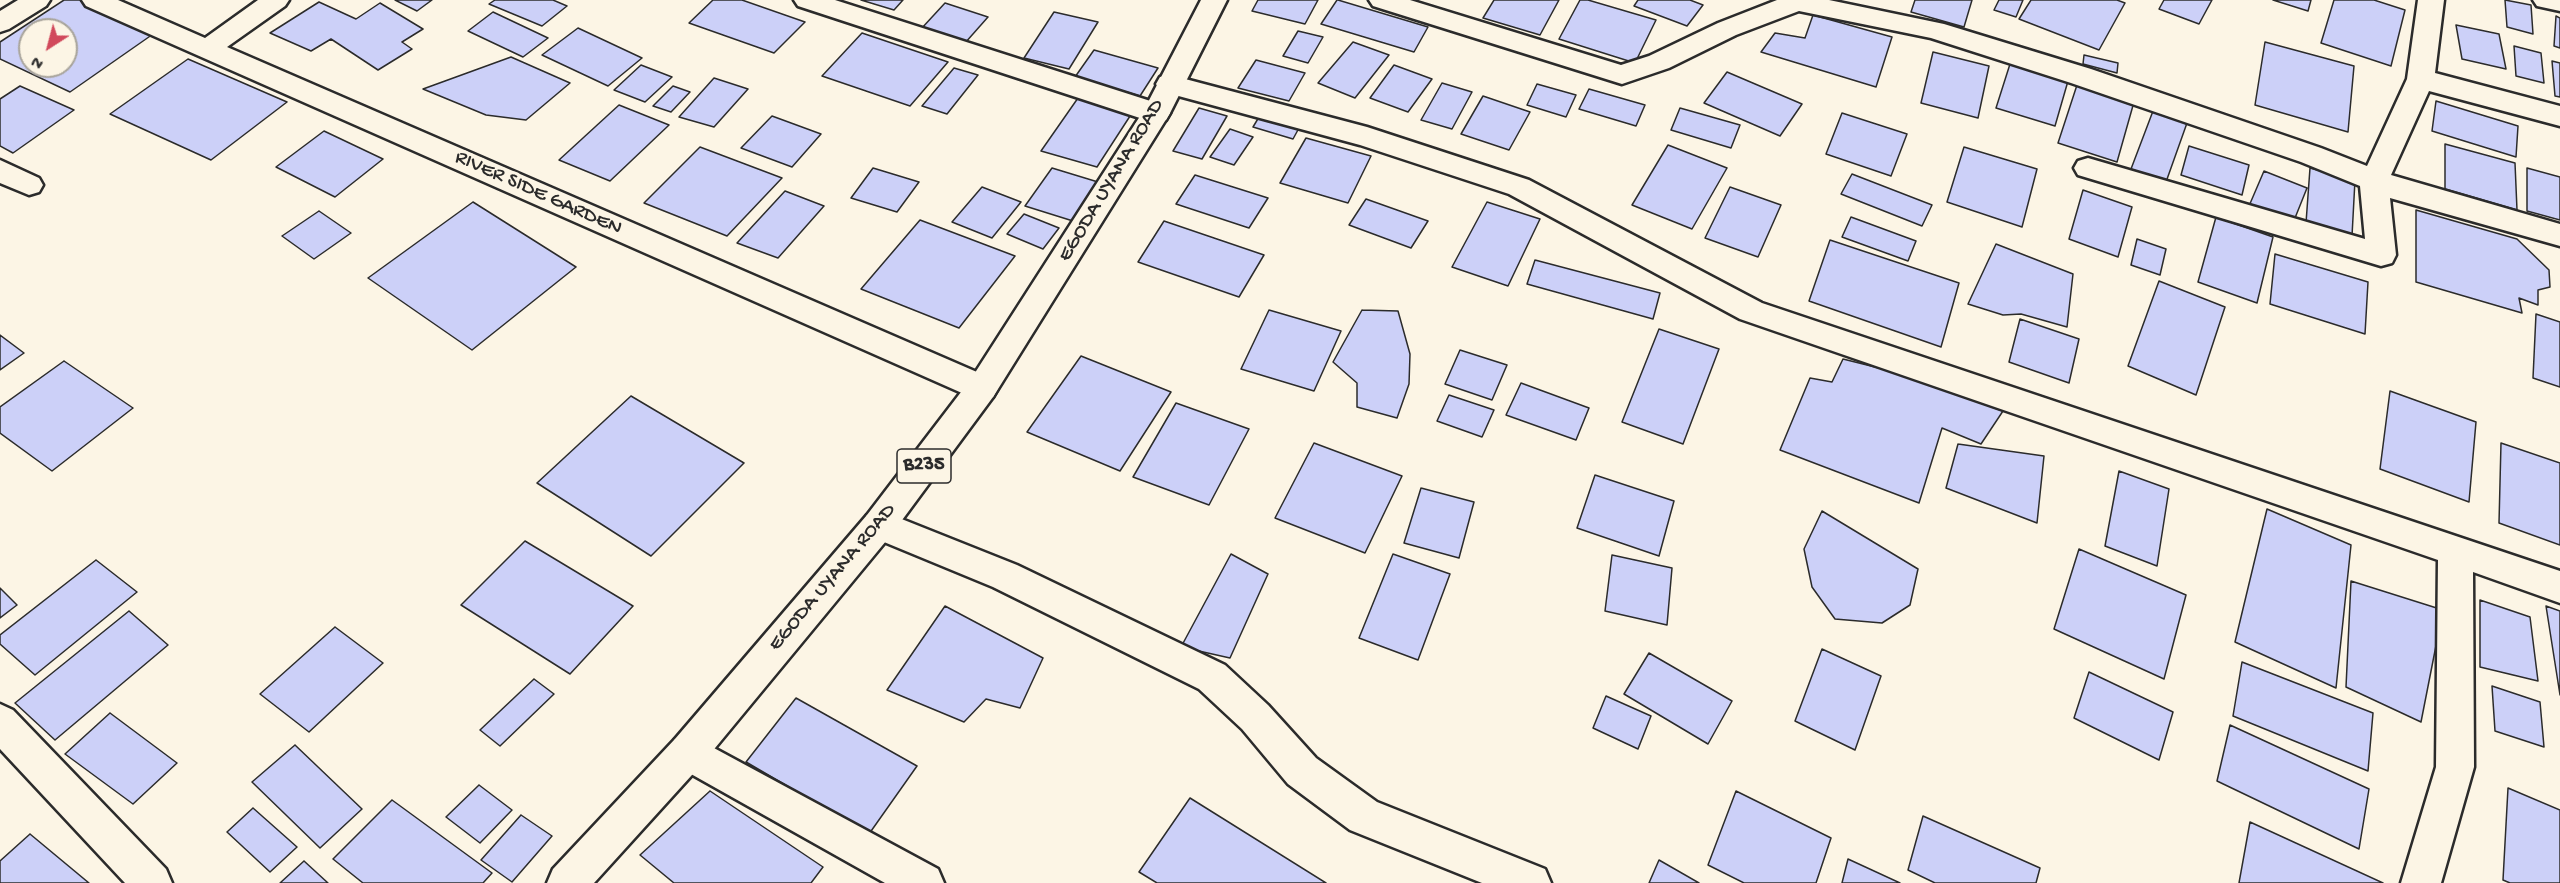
<!DOCTYPE html>
<style>
body{margin:0}
#map{position:relative;width:2560px;height:883px;overflow:hidden;background:#fcf5e5;font-family:"Gochi Hand",sans-serif}
canvas{display:block}
.north{position:absolute;left:18px;top:18px;width:60px;height:60px;box-sizing:border-box;background:#fcf5e5;border:2px solid #a8a49b;border-radius:50%;rotate:216deg;font-size:16px;font-weight:700;line-height:24px;text-align:center;color:#2b2b2b}
.north::after{content:'';display:block;margin:auto;width:21px;height:27px;background:#d1495b;clip-path:polygon(50% 0,100% 100%,50% 72%,0 100%)}
</style>
<div id="map">
<canvas width="2560" height="883"></canvas>
<div class="north">N</div>
</div>
<script>
const ctx = document.querySelector('canvas').getContext('2d');
ctx.lineJoin = 'round';
function fill(path, color) {
  ctx.fillStyle = color;
  ctx.fill(path, 'evenodd');
}
function shape(rows) {
  const path = new Path2D();
  for (const r of rows) {
    path.moveTo(r[0], r[1]);
    for (let i = 2; i < r.length; i += 2) path.lineTo(r[i], r[i + 1]);
  }
  return path;
}
function strokePath(path, color, width, dash) {
  ctx.strokeStyle = color;
  ctx.lineWidth = width;
  ctx.lineCap = dash ? 'butt' : 'round';
  ctx.setLineDash(dash || []);
  ctx.stroke(path);
}
function drawText(font, color, halo, rows, align = 'center') {
  ctx.font = font + ' "Gochi Hand",sans-serif';
  ctx.lineWidth = 6;
  ctx.setLineDash([]);
  ctx.textBaseline = 'middle';
  ctx.strokeStyle = halo;
  ctx.fillStyle = color;
  for (const [text, x, y, turn = 0] of rows) {
    ctx.save();
    ctx.translate(x, y);
    ctx.rotate((+turn || 0) * Math.PI / 180);
    ctx.textAlign = isNaN(turn) ? turn : align;
    if (halo) ctx.strokeText(text, 0, 0);
    ctx.fillText(text, 0, 0);
    ctx.restore();
  }
}
const building = shape([
 [64,0,82,0,156,32,70,92,0,59,0,42,64,0],
 [30,30,66,30,66,66,30,66,30,30],
 [395,0,432,0,417,11,395,0],
 [495,0,553,0,567,6,542,26,489,4,495,0],
 [713,0,742,0,805,22,774,53,689,23,713,0],
 [861,0,903,0,894,10,861,0],
 [1258,0,1318,0,1305,24,1252,11,1258,0],
 [1337,0,1338,0,1428,27,1414,52,1321,24,1337,0],
 [1494,0,1559,0,1540,35,1483,18,1494,0],
 [1580,0,1588,0,1656,20,1635,63,1559,39,1580,0],
 [1638,0,1690,0,1703,5,1687,26,1634,6,1638,0],
 [1915,0,1972,0,1964,27,1911,12,1915,0],
 [1999,0,2023,0,2016,17,1994,10,1999,0],
 [2031,0,2117,0,2125,3,2099,50,2019,19,2031,0],
 [2164,0,2212,0,2199,24,2159,9,2164,0],
 [2273,0,2311,0,2308,11,2273,0],
 [2334,0,2374,0,2405,10,2391,66,2321,43,2334,0],
 [2505,0,2531,5,2533,34,2507,27,2505,0],
 [319,2,356,19,380,3,423,29,402,42,412,49,378,70,331,39,311,51,270,33,319,2],
 [945,3,988,17,965,43,921,29,945,3],
 [493,12,548,38,523,57,468,31,493,12],
 [1054,12,1098,22,1069,69,1024,58,1054,12],
 [1813,15,1892,37,1876,87,1761,52,1775,33,1805,38,1813,15],
 [2556,16,2560,18,2560,48,2554,46,2556,16],
 [2456,25,2499,34,2506,69,2462,59,2456,25],
 [578,28,642,58,608,86,542,55,578,28],
 [1298,31,1323,37,1308,63,1283,56,1298,31],
 [862,33,948,62,910,106,822,76,862,33],
 [1353,42,1389,55,1355,98,1318,83,1353,42],
 [2265,42,2354,66,2348,132,2255,105,2265,42],
 [2514,46,2541,53,2544,83,2516,76,2514,46],
 [1094,50,1158,68,1140,96,1075,77,1094,50],
 [1933,52,1989,66,1978,118,1921,103,1933,52],
 [2084,55,2118,63,2117,73,2083,64,2084,55],
 [511,57,570,83,526,120,486,115,423,89,511,57],
 [188,59,287,102,211,160,110,114,188,59],
 [1256,60,1305,73,1289,101,1238,88,1256,60],
 [2552,61,2560,63,2560,97,2555,96,2552,61],
 [2010,64,2068,81,2055,126,1996,108,2010,64],
 [641,65,672,77,645,102,614,90,641,65],
 [1394,65,1432,79,1408,112,1370,98,1394,65],
 [954,68,978,75,947,114,922,106,954,68],
 [1727,72,1802,104,1780,136,1704,103,1727,72],
 [714,78,748,89,714,127,679,117,714,78],
 [1442,83,1472,92,1452,129,1421,120,1442,83],
 [1537,84,1576,95,1566,117,1527,105,1537,84],
 [2077,85,2134,102,2117,162,2058,143,2077,85],
 [20,86,74,110,13,153,0,146,0,99,20,86],
 [673,86,690,92,671,112,653,106,673,86],
 [1589,89,1645,105,1636,126,1579,109,1589,89],
 [1483,96,1530,112,1509,150,1461,134,1483,96],
 [1078,98,1132,113,1097,167,1041,151,1078,98],
 [2436,101,2518,126,2516,157,2432,131,2436,101],
 [619,105,669,125,610,181,559,160,619,105],
 [1199,108,1227,116,1202,159,1173,151,1199,108],
 [1680,108,1740,125,1731,148,1671,130,1680,108],
 [2153,111,2187,123,2166,182,2131,169,2153,111],
 [1842,113,1907,134,1891,176,1826,154,1842,113],
 [772,116,821,134,792,167,741,148,772,116],
 [1259,117,1299,128,1293,139,1253,127,1259,117],
 [1230,129,1253,137,1234,165,1210,157,1230,129],
 [324,131,383,159,335,197,276,167,324,131],
 [1306,138,1371,156,1348,203,1280,183,1306,138],
 [2445,144,2515,163,2517,210,2445,189,2445,144],
 [1668,145,1727,168,1692,229,1632,205,1668,145],
 [2189,146,2249,165,2242,195,2181,175,2189,146],
 [700,147,782,178,727,236,644,203,700,147],
 [1964,147,2037,169,2022,227,1947,202,1964,147],
 [873,168,919,182,897,212,851,198,873,168],
 [1052,168,1098,182,1073,221,1025,206,1052,168],
 [2310,168,2355,180,2352,236,2306,223,2310,168],
 [2527,168,2560,177,2560,220,2527,211,2527,168],
 [2264,171,2307,188,2293,223,2249,206,2264,171],
 [1852,174,1932,205,1922,226,1841,194,1852,174],
 [1195,175,1268,198,1249,228,1176,204,1195,175],
 [982,187,1021,202,992,238,952,222,982,187],
 [1730,187,1781,205,1758,257,1705,238,1730,187],
 [2083,190,2132,207,2118,257,2069,239,2083,190],
 [785,191,824,206,778,258,737,243,785,191],
 [1366,199,1428,221,1411,248,1349,225,1366,199],
 [473,202,576,267,472,350,368,278,473,202],
 [1487,202,1540,219,1508,286,1452,267,1487,202],
 [2416,210,2517,239,2549,270,2550,287,2538,290,2538,305,2519,298,2522,313,2416,282,2416,210],
 [319,211,351,233,314,259,282,236,319,211],
 [1024,214,1059,228,1043,249,1007,234,1024,214],
 [1851,217,1916,241,1908,261,1842,237,1851,217],
 [2216,217,2273,237,2257,303,2198,282,2216,217],
 [920,220,1015,256,959,328,861,289,920,220],
 [1164,221,1264,255,1239,297,1138,262,1164,221],
 [2137,239,2166,249,2160,275,2131,265,2137,239],
 [1830,240,1959,283,1941,347,1809,301,1830,240],
 [1996,244,2073,274,2067,327,2021,314,2003,315,1968,304,1996,244],
 [2275,254,2368,282,2365,334,2270,304,2275,254],
 [1535,260,1660,293,1653,319,1527,284,1535,260],
 [2159,281,2225,307,2196,395,2128,366,2159,281],
 [1269,310,1341,331,1314,391,1241,369,1269,310],
 [1362,310,1398,311,1410,354,1409,384,1397,418,1357,407,1357,383,1333,362,1362,310],
 [2536,314,2560,322,2560,387,2533,378,2536,314],
 [2020,319,2079,339,2069,383,2009,362,2020,319],
 [1659,329,1719,349,1683,444,1622,422,1659,329],
 [0,335,24,353,0,370,0,335],
 [1460,350,1507,365,1492,400,1445,384,1460,350],
 [1081,356,1171,392,1120,471,1027,432,1081,356],
 [1843,359,1891,371,2003,411,1981,444,1942,428,1919,503,1780,450,1810,378,1832,382,1843,359],
 [64,361,133,408,52,471,0,433,0,407,64,361],
 [1521,383,1589,408,1576,440,1506,415,1521,383],
 [2390,391,2476,422,2469,502,2380,469,2390,391],
 [1449,395,1494,410,1482,437,1437,421,1449,395],
 [631,396,744,463,651,556,537,483,631,396],
 [1176,403,1249,429,1209,505,1133,477,1176,403],
 [1314,443,1402,476,1365,553,1275,518,1314,443],
 [2501,443,2560,463,2560,545,2499,523,2501,443],
 [1958,444,2044,456,2037,523,1946,488,1958,444],
 [2119,471,2169,489,2157,566,2105,546,2119,471],
 [1595,475,1674,501,1659,556,1577,528,1595,475],
 [1421,488,1474,502,1459,558,1404,543,1421,488],
 [2267,509,2351,545,2336,688,2235,642,2267,509],
 [1822,511,1918,569,1910,605,1882,623,1835,619,1812,587,1804,549,1822,511],
 [525,541,633,606,570,674,461,605,525,541],
 [2079,549,2186,595,2164,679,2054,629,2079,549],
 [1231,554,1268,574,1230,658,1181,647,1231,554],
 [1393,554,1450,574,1418,660,1359,638,1393,554],
 [1612,555,1672,568,1667,625,1605,611,1612,555],
 [96,560,137,592,35,675,0,644,0,635,96,560],
 [2351,581,2443,610,2421,722,2346,687,2351,581],
 [0,588,17,605,0,618,0,588],
 [2480,600,2530,617,2538,681,2480,667,2480,600],
 [945,606,1043,658,1020,708,986,699,964,722,887,690,945,606],
 [2546,606,2560,611,2560,695,2546,606],
 [129,611,168,645,55,740,15,703,129,611],
 [335,627,383,663,309,732,260,694,335,627],
 [1822,649,1881,676,1855,750,1795,721,1822,649],
 [1649,653,1732,701,1708,744,1624,694,1649,653],
 [2242,662,2373,713,2368,771,2233,716,2242,662],
 [2089,672,2173,712,2159,760,2074,718,2089,672],
 [534,679,554,694,500,746,480,730,534,679],
 [2492,686,2540,702,2544,747,2495,731,2492,686],
 [1606,696,1651,716,1638,749,1593,728,1606,696],
 [796,698,917,766,869,834,746,762,796,698],
 [110,713,177,763,133,804,65,754,110,713],
 [2230,725,2369,789,2359,849,2217,781,2230,725],
 [295,745,362,809,320,848,252,782,295,745],
 [479,785,512,810,480,843,446,817,479,785],
 [2508,788,2560,810,2560,883,2510,883,2503,880,2508,788],
 [710,791,823,867,811,883,674,883,640,855,710,791],
 [1736,791,1831,838,1816,883,1744,883,1708,865,1736,791],
 [1190,798,1326,883,1157,883,1139,872,1190,798],
 [392,800,492,873,483,883,363,883,333,859,392,800],
 [253,808,297,847,270,872,227,832,253,808],
 [521,815,552,836,512,882,481,860,521,815],
 [1923,816,2040,868,2036,883,1935,883,1908,870,1923,816],
 [2250,822,2383,883,2239,883,2250,822],
 [30,834,89,883,0,883,0,861,30,834],
 [1848,859,1900,883,1842,883,1848,859],
 [1659,860,1699,883,1649,883,1659,860],
 [304,861,328,883,280,883,304,861]
]);
fill(building, '#ccd0f8');
strokePath(building, '#2b2b2b', 1.5);
const minor = shape([
 [18,0,50,0,46,6,9,29,0,32,0,11,18,0],
 [82,0,118,0,205,38,258,0,289,0,285,6,227,47,993,379,998,388,993,397,982,401,971,397,86,6,82,0],
 [794,0,835,0,1166,106,1170,113,1166,120,1156,123,1146,120,798,6,794,0],
 [1369,0,1410,0,1621,65,1649,56,1718,23,1777,0,1829,0,1944,24,2091,69,2321,148,2367,166,2407,79,2418,0,2444,0,2435,73,2560,106,2560,126,2429,91,2391,175,2560,224,2560,246,2390,198,2396,255,2392,263,2381,266,2078,175,2074,168,2078,161,2088,158,2365,239,2360,186,2301,162,2071,83,1931,38,1799,11,1736,35,1669,68,1622,84,1373,6,1369,0],
 [2533,0,2560,0,2560,11,2537,6,2533,0],
 [1170,75,1367,127,1529,180,1762,303,2560,571,2560,603,2473,572,2474,767,2441,883,2401,883,2436,767,2438,560,1740,319,1509,194,1360,145,1160,91,1156,84,1160,77,1170,75],
 [0,160,39,178,43,185,39,192,29,195,0,183,0,160],
 [879,510,1017,565,1225,665,1268,705,1316,758,1377,802,1545,869,1551,883,1482,883,1350,830,1288,784,1242,729,1199,689,993,587,867,535,862,525,867,515,879,510],
 [0,704,13,710,166,869,172,883,125,883,0,749,0,704],
 [688,734,938,869,944,883,885,883,675,765,669,752,675,739,688,734]
]);
const primary = shape([
 [1201,0,1227,0,1170,113,993,397,891,535,701,765,594,883,547,883,553,869,675,739,867,515,971,379,1144,110,1201,0]
]);
strokePath(minor, '#2b2b2b', 5);
strokePath(primary, '#2b2b2b', 5);
fill(minor, '#fcf5e5');
fill(primary, '#fcf5e5');
for (const [x, y, w] of [
 [924,466,54]
]) {
  const box = new Path2D();
  box.roundRect(x - w / 2, y - 17, w, 34, 4.5);
  ctx.fillStyle = '#fcf5e5';
  ctx.fill(box);
  strokePath(box, '#2b2b2b', 1.5);
}
drawText('bold 20px', '#2b2b2b', null, [
 ["B235",924,466]
]);
drawText('21px', '#2b2b2b', '#fcf5e5', [
 ["EGODA UYANA ROAD",1112,181,-59],
 ["RIVER SIDE GARDEN",538,194,24],
 ["EGODA UYANA ROAD",833,578,-50]
]);
</script>
